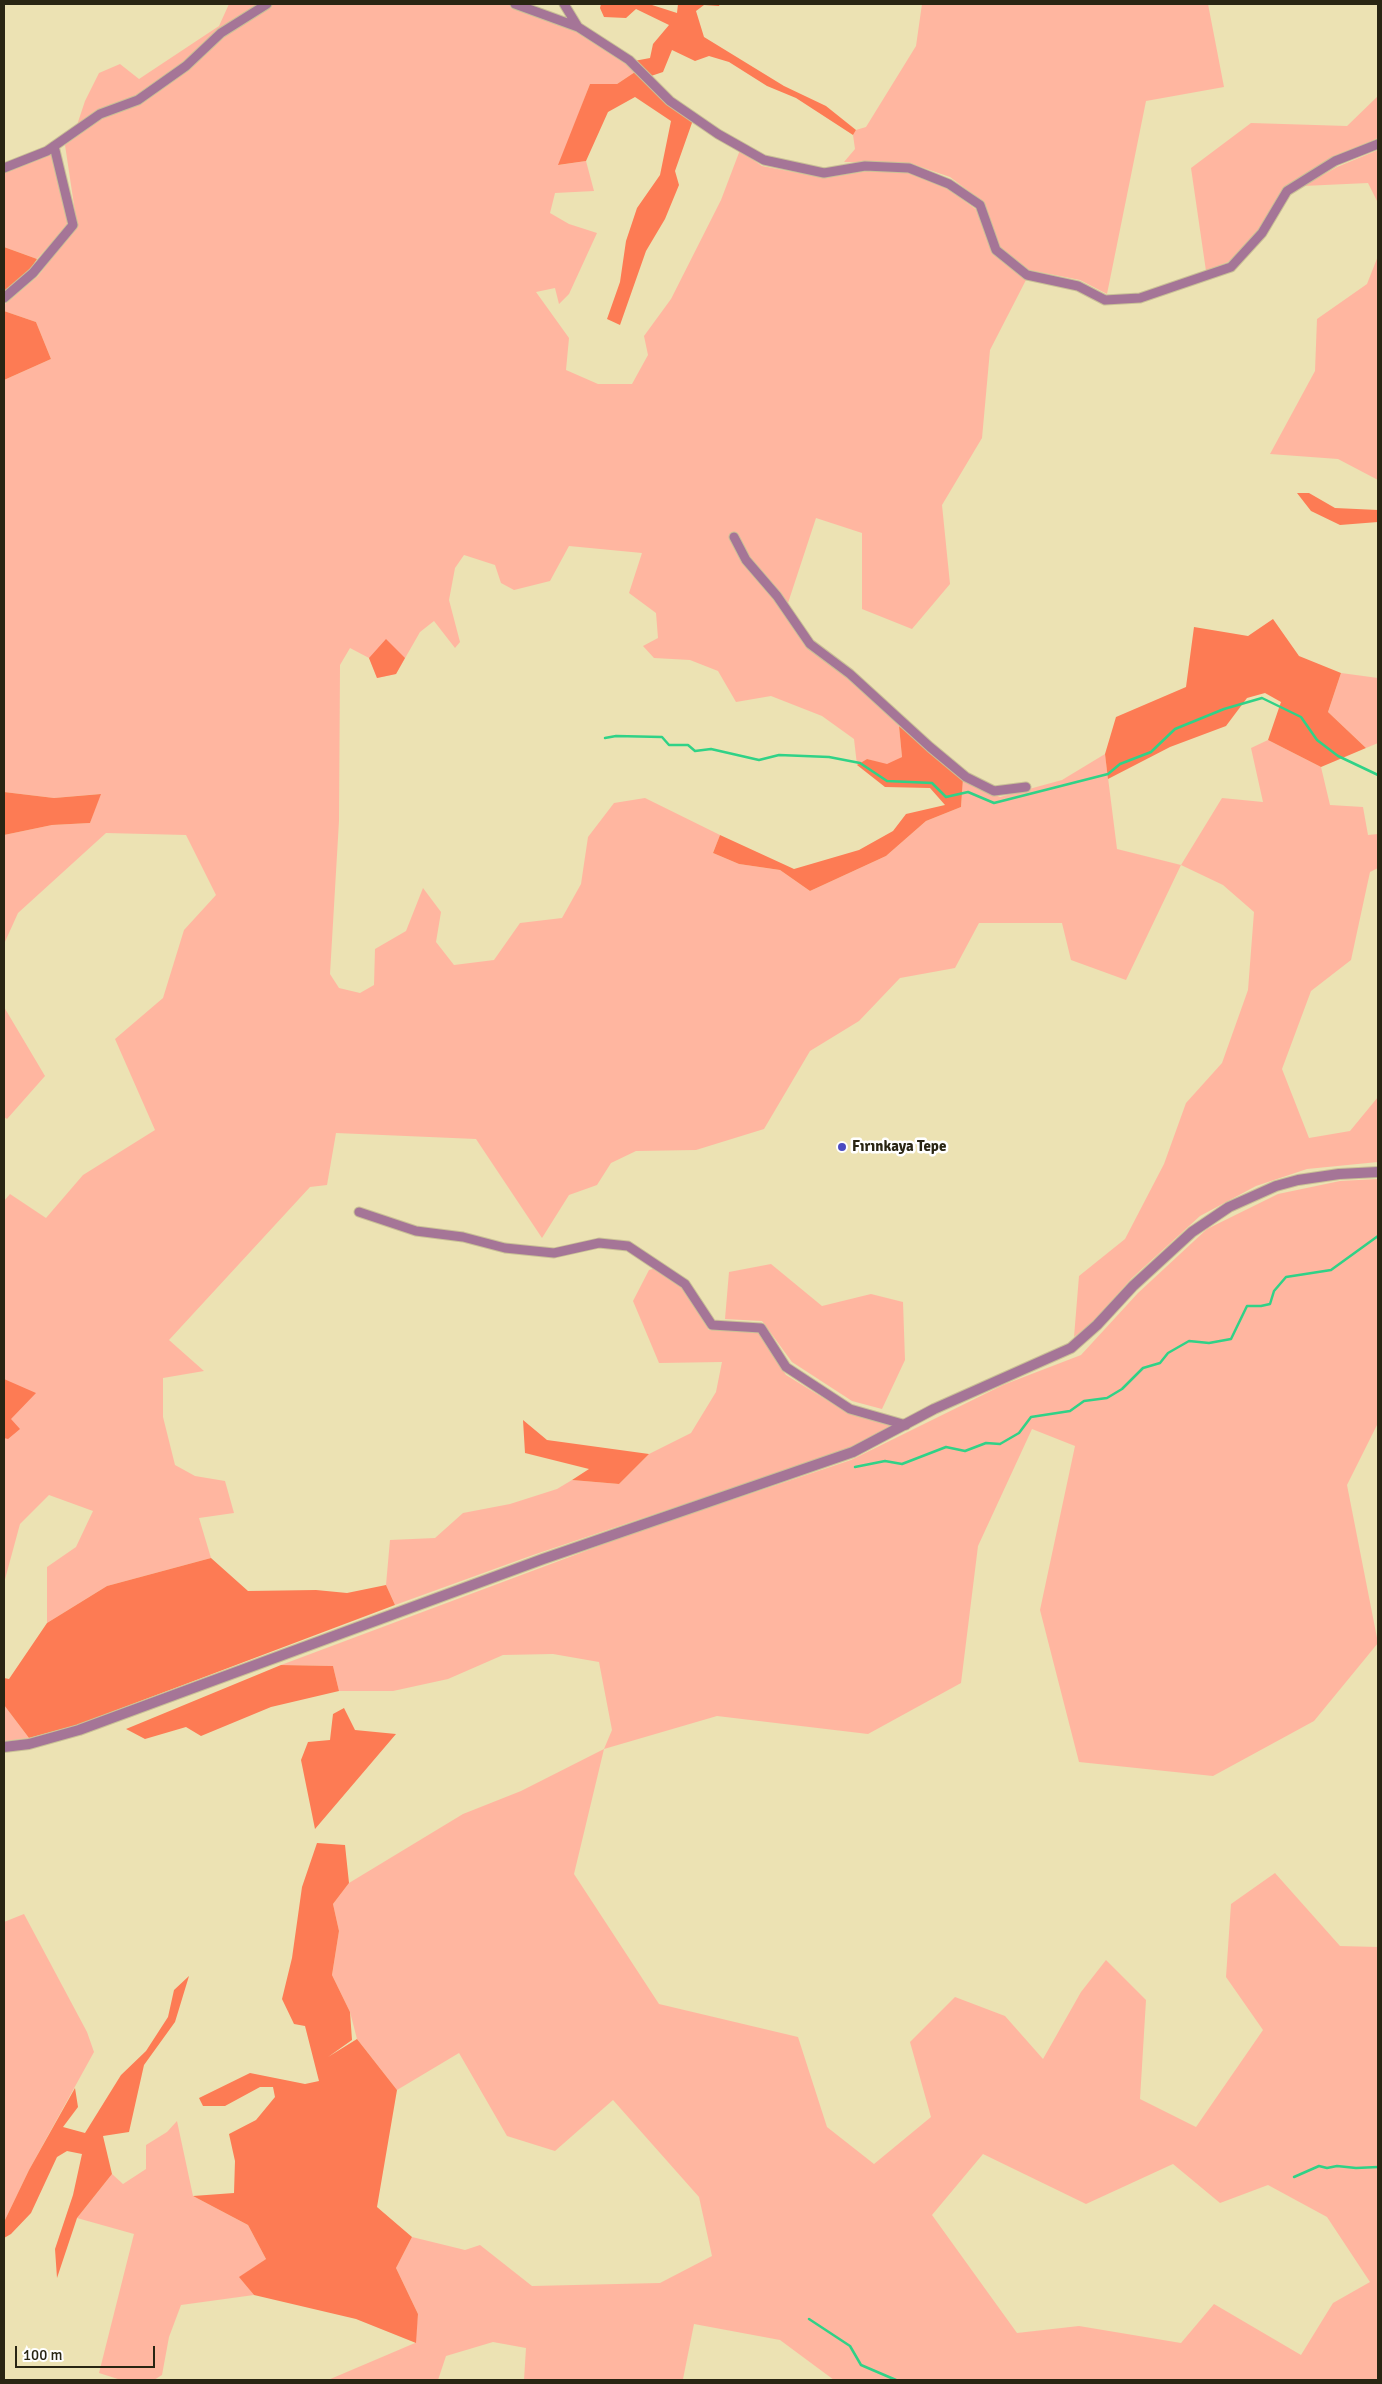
<!DOCTYPE html>
<meta charset="utf-8">
<style>
body{margin:0}
#map{position:relative;width:1382px;height:2384px;overflow:hidden;background:#ece2b3;font-family:Signika,sans-serif}
canvas{display:block}
.frame{position:absolute;inset:0;border:5px solid #292513;pointer-events:none}
.scale{position:absolute;left:15px;top:2346px;width:140px;height:22px;box-sizing:border-box;border:2px solid #292513;border-top:0;padding-left:6px;font-size:15px;line-height:18px;white-space:nowrap;color:#292513;-webkit-text-stroke:4px #fff;paint-order:stroke}
</style>
<div id="map">
<canvas width="1382" height="2384"></canvas>
<div class="frame"></div>
<div class="scale">100 m</div>
</div>
<script>
const ctx = document.querySelector('canvas').getContext('2d');
ctx.lineJoin = 'round';
function fill(path, color) {
  ctx.fillStyle = color;
  ctx.fill(path, 'evenodd');
}
function shape(rows) {
  const path = new Path2D();
  for (const r of rows) {
    path.moveTo(r[0], r[1]);
    for (let i = 2; i < r.length; i += 2) path.lineTo(r[i], r[i + 1]);
  }
  return path;
}
function strokePath(path, color, width, dash) {
  ctx.strokeStyle = color;
  ctx.lineWidth = width;
  ctx.lineCap = dash ? 'butt' : 'round';
  ctx.setLineDash(dash || []);
  ctx.stroke(path);
}
function drawText(font, color, halo, rows, align = 'center') {
  ctx.font = font + ' Signika,sans-serif';
  ctx.lineWidth = 5;
  ctx.setLineDash([]);
  ctx.textBaseline = 'middle';
  ctx.strokeStyle = halo;
  ctx.fillStyle = color;
  for (const [text, x, y, turn = 0] of rows) {
    ctx.save();
    ctx.translate(x, y);
    ctx.rotate((+turn || 0) * Math.PI / 180);
    ctx.textAlign = isNaN(turn) ? turn : align;
    if (halo) ctx.strokeText(text, 0, 0);
    ctx.fillText(text, 0, 0);
    ctx.restore();
  }
}
fill(shape([
 [229,4,261,4,185,64,137,98,77,125,85,101,99,73,120,64,139,79,219,26],
 [273,4,507,4,577,31,626,63,635,72,617,84,590,84,559,165,586,161,594,191,555,193,550,213,569,224,597,233,569,294,559,304,555,288,536,292,569,338,566,370,598,384,632,384,648,355,644,336,671,299,721,200,740,150,762,166,825,178,868,171,910,173,947,188,977,210,993,252,1026,280,990,350,982,438,942,505,950,584,912,629,862,609,862,533,816,518,788,603,749,558,736,533,729,536,743,564,781,608,848,677,899,726,902,757,887,765,867,759,857,765,854,739,822,716,771,696,736,702,718,671,690,660,654,658,643,646,658,638,656,613,629,593,642,553,569,546,550,581,514,590,501,583,495,565,464,555,455,568,449,600,460,642,455,648,434,621,420,632,396,674,377,678,369,658,350,648,340,665,339,821,330,974,339,988,360,993,374,985,375,949,406,931,423,888,441,912,436,942,454,965,494,960,520,923,562,918,581,884,588,837,614,803,645,798,720,835,713,853,739,864,780,870,810,891,886,856,926,821,961,807,963,779,1000,797,1062,780,1105,754,1117,849,1181,865,1222,798,1263,802,1251,748,1268,740,1321,767,1330,805,1363,807,1368,835,1378,834,1378,868,1370,872,1351,960,1311,991,1282,1069,1309,1138,1350,1131,1378,1097,1378,1162,1307,1169,1256,1186,1200,1216,1132,1278,1093,1322,1074,1337,1079,1276,1125,1239,1164,1164,1186,1103,1222,1063,1248,990,1254,912,1223,885,1181,865,1126,980,1071,960,1062,923,979,923,955,968,900,978,859,1021,810,1051,764,1129,696,1150,636,1151,611,1163,597,1185,569,1195,542,1238,476,1139,336,1133,327,1185,310,1187,169,1340,204,1371,163,1378,163,1417,175,1465,195,1476,225,1481,234,1513,199,1518,211,1558,107,1586,47,1623,47,1567,76,1547,93,1511,49,1495,20,1524,4,1583,4,1201,10,1194,46,1218,83,1175,155,1130,115,1039,163,998,184,930,216,895,186,835,106,833,18,913,4,944,4,835,52,825,90,823,100,794,54,798,4,792,4,380,51,359,36,322,4,311,4,305,38,276,77,225,65,145,102,117,139,103,222,37],
 [922,4,1208,4,1224,87,1146,101,1107,294,1080,280,1029,270,1000,248,983,202,950,177,909,163,844,162,855,149,853,135,856,130,866,127,916,46],
 [1378,96,1378,138,1334,158,1283,189,1254,238,1228,262,1206,271,1191,168,1251,123,1347,126],
 [1378,150,1378,203,1368,183,1303,186,1337,167],
 [52,154,68,225,37,259,4,247,4,173],
 [1378,256,1378,480,1338,459,1270,454,1315,371,1317,319,1367,284],
 [1341,673,1378,678,1378,743,1366,748,1328,712],
 [4,1007,45,1076,7,1119,4,1117],
 [1378,1179,1378,1423,1347,1485,1378,1643,1314,1721,1213,1776,1079,1762,1040,1610,1075,1446,1032,1429,978,1546,961,1683,868,1734,717,1716,604,1749,574,1874,659,2004,798,2037,827,2127,874,2164,931,2117,910,2042,955,1997,1005,2016,1043,2059,1081,1992,1106,1960,1146,2000,1140,2099,1196,2127,1263,2030,1226,1977,1231,1904,1275,1873,1340,1946,1378,1947,1378,2380,834,2380,780,2340,694,2324,683,2379,685,2380,524,2380,526,2348,493,2342,446,2356,438,2380,328,2380,415,2343,418,2314,396,2268,412,2237,465,2250,480,2245,532,2286,660,2283,712,2256,699,2197,613,2100,555,2151,507,2136,459,2053,397,2090,357,2039,350,2012,332,1975,339,1931,333,1904,349,1883,463,1814,521,1791,604,1749,612,1730,599,1662,553,1654,503,1655,448,1679,393,1691,339,1691,333,1666,281,1665,639,1531,851,1460,1003,1385,1081,1355,1138,1293,1207,1229,1278,1194,1340,1181],
 [983,2154,1086,2204,1173,2164,1220,2203,1268,2185,1327,2217,1370,2282,1333,2303,1301,2355,1214,2304,1181,2343,1079,2326,1017,2333,932,2215],
 [771,1264,822,1306,871,1294,903,1302,905,1360,882,1409,852,1401,792,1362,762,1321,725,1319,729,1272],
 [656,1268,682,1287,709,1330,757,1331,786,1375,848,1413,896,1425,860,1445,533,1555,395,1605,386,1585,390,1540,435,1538,463,1513,510,1504,557,1489,572,1480,619,1484,649,1454,691,1433,716,1392,722,1362,659,1363,633,1301,649,1270],
 [4,1705,29,1738,4,1741],
 [24,1914,87,2032,94,2052,29,2170,4,2222,4,1922],
 [177,2121,193,2196,248,2225,266,2259,240,2277,254,2295,181,2305,169,2337,162,2375,154,2380,121,2380,99,2373,134,2234,77,2218,112,2174,123,2184,146,2169,146,2145,167,2132]
]), '#ffb6a0');
fill(shape([
 [601,4,649,4,677,13,678,4,720,4,719,6,704,5,696,11,704,37,784,86,826,106,856,130,853,135,796,98,767,86,729,62,709,56,695,61,672,50,663,72,651,76,634,61,650,58,653,44,669,25,636,9,626,18,604,17,600,8],
 [635,72,670,106,693,120,675,171,679,185,665,219,646,251,620,325,607,319,620,282,626,241,637,208,660,175,671,121,635,97,608,112,586,161,558,165,590,84,617,84],
 [4,214,4,247,37,259,30,270,4,293],
 [4,311,36,322,51,359,4,380],
 [1297,493,1309,493,1335,508,1378,510,1378,522,1340,525,1311,511],
 [1273,619,1299,656,1341,673,1328,712,1366,748,1321,767,1268,740,1281,702,1265,693,1247,698,1226,726,1170,747,1108,779,1105,754,1116,717,1186,687,1194,627,1248,636],
 [386,639,405,658,396,674,377,678,369,658],
 [899,726,963,779,961,807,926,821,886,856,810,891,780,870,739,864,713,853,720,835,794,869,859,850,893,831,906,814,945,805,930,788,885,787,857,765,867,759,887,764,902,757],
 [4,792,54,798,101,794,90,823,52,825,4,835],
 [4,1379,36,1393,11,1419,20,1429,8,1439,4,1438],
 [523,1420,547,1440,649,1454,619,1484,572,1480,589,1469,525,1453],
 [211,1558,248,1591,316,1590,347,1593,386,1585,395,1605,77,1725,29,1738,4,1705,4,1678,9,1679,47,1623,107,1586],
 [281,1665,333,1666,339,1691,271,1707,201,1736,186,1727,145,1739,126,1729],
 [344,1708,355,1730,396,1734,315,1829,301,1760,308,1742,330,1740,333,1714],
 [317,1843,345,1845,349,1883,333,1904,339,1931,332,1975,350,2012,352,2040,328,2057,357,2039,397,2090,377,2207,412,2237,396,2268,418,2314,416,2343,356,2319,254,2295,239,2277,266,2259,248,2225,193,2196,234,2193,235,2161,229,2134,256,2120,275,2097,273,2087,260,2087,225,2106,203,2106,199,2098,250,2073,305,2084,319,2081,305,2026,294,2024,282,1999,292,1958,302,1887],
 [189,1976,175,2022,144,2065,129,2132,103,2136,112,2174,77,2218,57,2278,55,2249,73,2195,82,2154,67,2151,57,2157,31,2213,11,2234,4,2238,4,2222,29,2170,75,2088,78,2107,63,2127,85,2133,121,2075,146,2051,168,2017,174,1990]
]), '#fd7b54');
strokePath(shape([
 [605,738,616,736,662,737,669,745,688,745,695,751,711,749,759,760,779,755,829,757,860,763,887,781,932,783,946,797,968,792,994,803,1108,774,1120,764,1151,752,1175,729,1224,709,1262,698,1301,717,1317,740,1338,756,1378,775],
 [855,1467,885,1461,902,1464,946,1447,965,1451,986,1443,1000,1444,1019,1433,1031,1417,1070,1411,1084,1401,1107,1398,1122,1389,1143,1368,1160,1363,1168,1353,1189,1341,1209,1343,1231,1339,1247,1306,1261,1306,1270,1304,1274,1291,1286,1277,1331,1270,1378,1236],
 [1294,2177,1319,2166,1327,2168,1337,2166,1356,2168,1378,2167],
 [809,2319,850,2346,861,2365,896,2380]
]), '#30d287', 2.5);
const minor = shape([
 [515,4,578,27],
 [564,4,578,27,629,60,670,101,718,134,764,160,824,173,865,166,909,168,949,184,980,205,996,250,1027,275,1078,286,1105,300,1140,298,1231,267,1262,233,1287,191,1335,161,1378,144],
 [4,168,47,151,100,114,138,100,186,66,221,33,267,4],
 [4,298,33,273,73,225,54,146],
 [734,537,746,560,777,596,810,644,850,674,930,747,966,777,994,791,1026,787],
 [359,1212,416,1231,463,1237,505,1248,554,1253,599,1243,628,1246,685,1284,712,1325,761,1328,786,1367,850,1409,906,1425]
]);
const tertiary = shape([
 [4,1747,29,1744,79,1730,543,1559,853,1452,934,1409,1071,1348,1097,1325,1133,1286,1192,1232,1229,1207,1276,1186,1298,1180,1339,1174,1378,1172]
]);
strokePath(minor, '#c9c096', 11);
strokePath(tertiary, '#c9c096', 12);
strokePath(minor, '#a57597', 9);
strokePath(tertiary, '#a57597', 10);
for (const [x, y, r, color] of [
 [842,1147,5,"#4a4ac0"]
]) {
  const dot = new Path2D();
  dot.arc(x, y, r, 0, 2 * Math.PI);
  ctx.fillStyle = color;
  ctx.fill(dot);
  strokePath(dot, '#fff', 2);
}
drawText('bold 15px', '#292513', '#fff', [
 ["Fırınkaya Tepe",852,1147]
], 'left');
</script>
